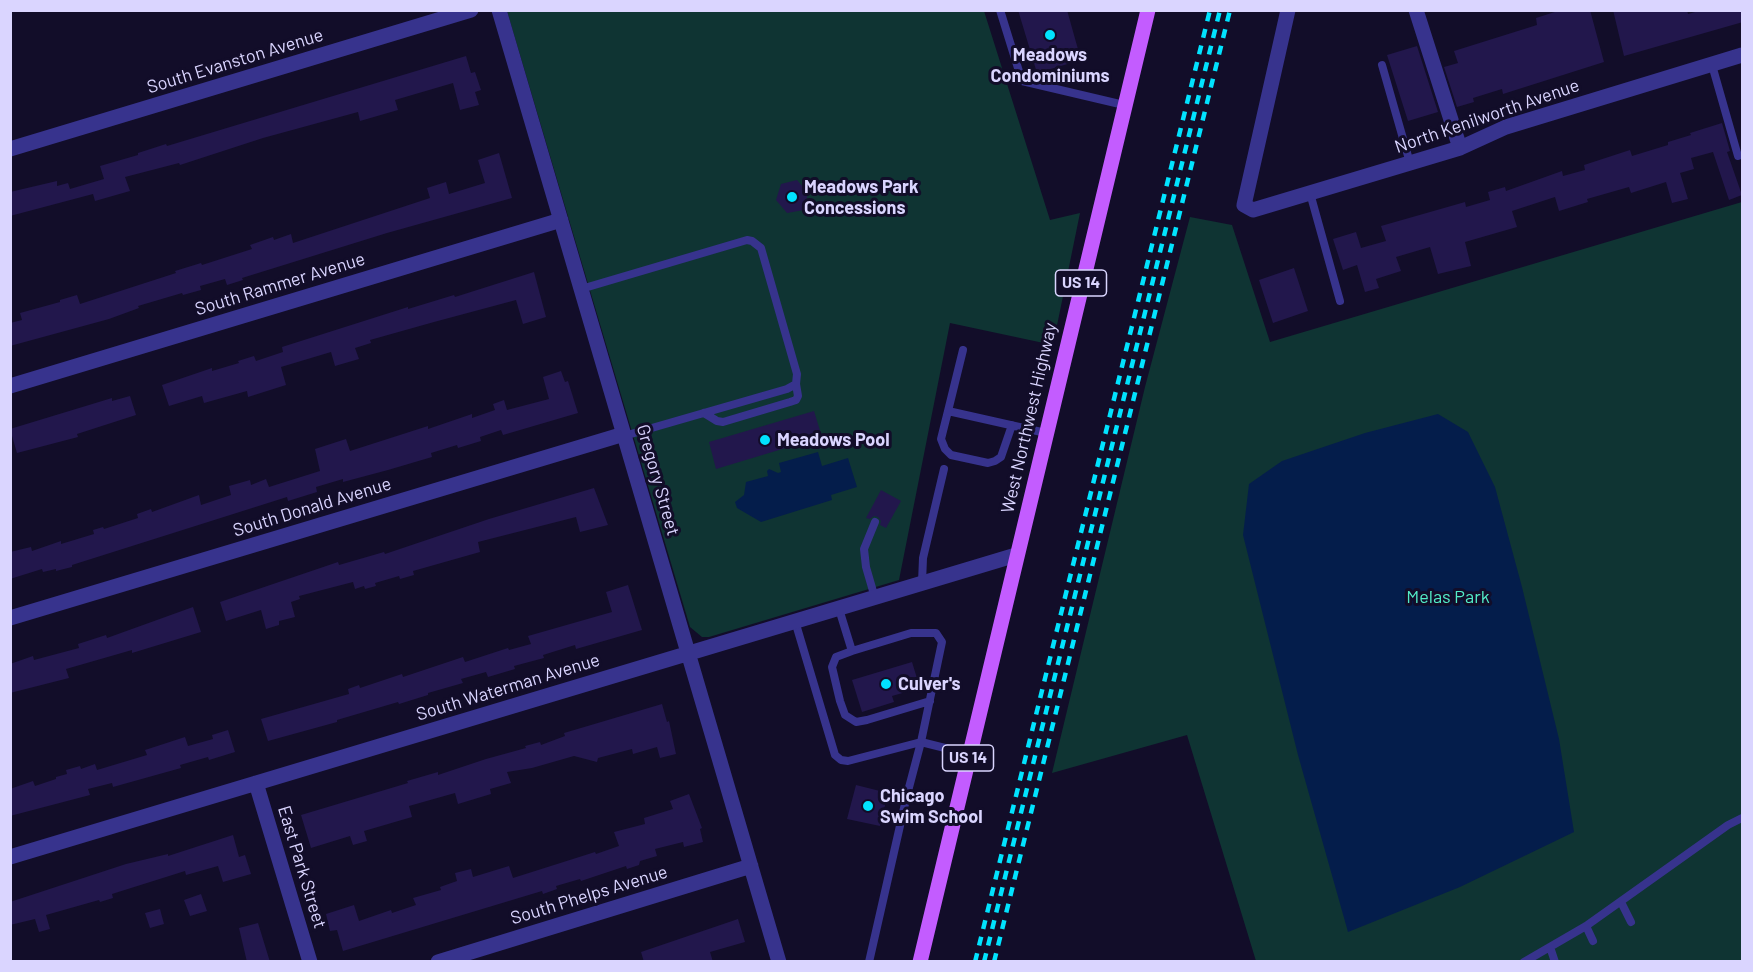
<!DOCTYPE html>
<style>
body{margin:0}
#map{position:relative;width:1753px;height:972px;overflow:hidden;background:#120d29;font-family:Barlow,sans-serif}
canvas{display:block}
.frame{position:absolute;inset:0;border:12px solid #dad5ff;pointer-events:none}
</style>
<div id="map">
<canvas width="1753" height="972"></canvas>
<div class="frame"></div>
</div>
<script>
const ctx = document.querySelector('canvas').getContext('2d');
ctx.lineJoin = 'round';
function fill(path, color) {
  ctx.fillStyle = color;
  ctx.fill(path, 'evenodd');
}
function shape(rows) {
  const path = new Path2D();
  for (const r of rows) {
    path.moveTo(r[0], r[1]);
    for (let i = 2; i < r.length; i += 2) path.lineTo(r[i], r[i + 1]);
  }
  return path;
}
function strokePath(path, color, width, dash) {
  ctx.strokeStyle = color;
  ctx.lineWidth = width;
  ctx.lineCap = dash ? 'butt' : 'round';
  ctx.setLineDash(dash || []);
  ctx.stroke(path);
}
function drawText(font, color, halo, rows, align = 'center') {
  ctx.font = font + ' Barlow,sans-serif';
  ctx.lineWidth = 6;
  ctx.setLineDash([]);
  ctx.textBaseline = 'middle';
  ctx.strokeStyle = halo;
  ctx.fillStyle = color;
  for (const [text, x, y, turn = 0] of rows) {
    ctx.save();
    ctx.translate(x, y);
    ctx.rotate((+turn || 0) * Math.PI / 180);
    ctx.textAlign = isNaN(turn) ? turn : align;
    if (halo) ctx.strokeText(text, 0, 0);
    ctx.fillText(text, 0, 0);
    ctx.restore();
  }
}
fill(shape([
 [507,11,984,11,1050,220,1080,213,1053,345,950,323,899,580,709,637,702,637,690,627],
 [1742,202,1742,961,1256,961,1187,735,1052,773,1145,387,1190,217,1232,225,1270,342]
]), '#0f3433');
fill(shape([
 [1438,414,1468,432,1495,487,1522,587,1559,739,1574,832,1460,887,1348,932,1298,755,1243,535,1249,484,1282,461,1365,433],
 [818,452,822,466,848,458,857,487,831,495,832,500,761,522,737,508,735,502,744,495,746,482,768,476,767,471,769,469,778,473,781,472,779,463]
]), '#041d4b');
fill(shape([
 [1018,10,1067,10,1081,60,1037,73],
 [1561,10,1590,10,1604,62,1503,94,1502,89,1473,98,1474,102,1457,107,1444,67,1458,63,1454,51,1537,25,1536,18],
 [1613,10,1687,10,1688,14,1702,10,1743,10,1743,22,1624,56],
 [1417,46,1438,112,1408,121,1387,55],
 [466,56,471,73,475,72,481,90,475,92,479,105,460,110,453,83,395,100,398,110,360,121,358,112,263,138,180,165,179,163,125,177,130,191,95,201,93,194,10,216,10,192,57,181,57,186,68,183,70,189,104,179,100,166,138,155,138,153,166,144,167,146],
 [1722,123,1730,151,1727,152,1742,195,1729,200,1713,152,1691,158,1694,169,1680,173,1688,199,1672,203,1666,182,1631,193,1629,187,1587,199,1588,202,1559,211,1555,197,1512,211,1517,227,1465,242,1471,266,1438,274,1430,247,1396,257,1401,271,1376,279,1379,288,1365,292,1357,265,1343,270,1333,239,1356,232,1361,248,1386,241,1381,226,1465,202,1466,207,1490,200,1488,192,1505,187,1506,191,1562,171,1563,176,1585,170,1584,165,1630,150,1632,156,1668,145,1668,142,1691,135,1690,133],
 [499,153,512,198,387,233,242,278,243,280,227,285,225,279,200,286,201,290,183,295,182,293,138,306,139,308,109,319,10,346,10,323,22,320,20,313,60,302,60,300,77,295,80,304,176,273,175,271,201,263,202,265,252,249,250,245,273,237,274,240,291,234,293,243,430,198,427,188,446,182,449,194,485,183,478,160],
 [797,180,808,193,804,210,787,213,776,200,781,184],
 [1294,268,1308,311,1273,323,1259,280],
 [534,272,546,317,523,324,516,300,434,322,370,340,371,343,355,348,359,359,335,366,331,352,281,367,286,385,248,397,247,391,204,403,202,396,169,406,162,385,212,368,212,371,239,363,238,361,254,356,256,361,283,352,282,347,408,307,408,309,454,295,455,297],
 [561,371,565,382,568,381,578,413,503,435,501,430,480,437,481,441,458,448,457,445,431,453,432,457,388,470,343,482,343,479,316,487,317,492,288,501,287,497,72,565,72,567,56,571,56,569,43,572,42,569,10,579,10,552,31,547,32,551,61,541,61,544,94,534,93,530,103,527,104,529,138,518,137,514,151,509,152,512,199,495,201,505,231,495,229,486,250,480,251,485,266,479,269,487,320,471,315,449,346,439,350,451,428,426,428,429,472,414,472,418,495,410,493,404,504,400,507,410,549,399,543,377],
 [130,396,136,415,77,434,78,437,17,453,10,429,112,398,112,401],
 [814,411,822,437,716,469,709,442],
 [594,488,608,525,580,532,576,517,478,542,480,552,413,571,414,575,400,579,399,576,375,583,376,586,365,589,364,586,355,589,353,582,299,596,300,599,291,602,295,617,279,621,279,625,266,629,261,610,226,621,220,602,338,562,339,565,384,552,385,554,489,519],
 [881,490,901,501,886,528,880,525,881,521,878,517,874,516,870,519,866,518],
 [628,585,642,630,576,649,575,645,543,655,544,658,514,666,515,669,488,677,486,672,461,679,463,683,428,693,428,695,399,704,398,702,337,720,337,722,268,741,261,719,349,694,348,689,359,685,360,688,402,674,403,677,463,657,465,662,508,648,509,650,531,644,528,636,612,612,606,592],
 [193,607,201,632,132,653,132,650,66,669,69,678,10,693,10,664,33,656,34,660,79,648,78,644,106,635,107,638],
 [912,662,920,688,892,696,894,702,862,712,852,680],
 [662,704,667,722,669,721,676,754,660,758,657,747,633,754,632,749,598,758,597,762,574,756,532,768,507,772,511,783,490,789,491,794,458,804,455,793,409,806,412,817,364,831,367,841,353,845,350,836,311,848,301,815,408,783,407,781,438,772,438,775,486,759,526,748,525,746,540,742,541,745,565,736,564,733],
 [228,730,235,752,209,760,208,757,180,765,181,768,113,787,112,783,88,789,90,795,10,816,10,789,33,781,35,786,56,779,56,777,67,774,66,770,80,766,81,769,95,764,97,770,147,755,145,750,185,737,188,746,213,739,212,735],
 [856,785,888,793,880,826,847,819],
 [689,794,702,828,700,829,703,842,684,847,683,842,655,849,657,856,640,861,639,865,627,869,626,866,581,881,580,879,556,886,557,889,543,894,542,891,343,951,337,930,330,931,326,914,354,905,359,921,391,910,392,913,416,905,413,898,441,890,440,887,457,881,455,873,471,869,473,877,509,866,513,878,595,852,596,854,619,846,614,832,645,824,644,818,673,809,670,801],
 [233,835,239,857,245,855,251,874,223,882,218,866,186,875,185,871,112,894,113,898,100,902,99,900,46,915,50,929,39,932,35,919,10,925,10,902,126,864,168,854,168,856],
 [201,894,207,911,190,916,184,900],
 [160,909,164,924,150,928,145,913],
 [738,919,745,942,710,952,713,962,644,962,641,952],
 [258,923,270,962,247,962,239,928]
]), '#22174c');
strokePath(shape([
 [1000,10,1022,81,1124,105],
 [1382,65,1410,163],
 [1712,65,1738,156],
 [1310,193,1340,301],
 [581,289,747,240,752,241,761,248,797,374,796,384,787,389,624,436],
 [963,350,948,411,1046,433],
 [948,411,941,439,945,449,951,455,988,463,995,461,1001,457,1012,425],
 [704,413,717,421,723,422,790,402,796,400,798,396,796,384],
 [875,522,864,549,866,567,875,598],
 [922,583,923,558,944,469],
 [839,609,852,651,911,633,936,633,942,642,921,742,907,795,869,962],
 [795,621,835,755,841,760,848,761,921,742,969,754],
 [852,651,836,657,832,667,840,701,845,715,856,722,867,720,930,701],
 [1621,902,1631,922],
 [1586,926,1593,941],
 [1550,947,1555,962],
 [1524,962,1586,926,1728,825,1742,818]
]), '#37338d', 8);
strokePath(shape([
 [499,10,779,962],
 [1288,10,1244,205,1253,210,1460,148,1506,127,1742,55],
 [1416,10,1460,148],
 [10,149,471,10],
 [10,386,561,220],
 [10,618,624,434],
 [256,783,310,962],
 [10,857,1016,555],
 [438,962,751,866]
]), '#37338d', 15);
strokePath(shape([
 [920,962,1148,10]
]), '#c35cff', 15);
strokePath(shape([
 [975,962,1210,10],
 [984,962,1220,10],
 [994,962,1230,10]
]), '#01e3ff', 4.5, [9, 8]);
for (const [x, y, r, color] of [
 [1050,35,6,"#01e3ff"],
 [792,197,6,"#01e3ff"],
 [765,440,6,"#01e3ff"],
 [886,684,6,"#01e3ff"],
 [868,806,6,"#01e3ff"]
]) {
  const dot = new Path2D();
  dot.arc(x, y, r, 0, 2 * Math.PI);
  ctx.fillStyle = color;
  ctx.fill(dot);
  strokePath(dot, '#120d29', 2);
}
for (const [x, y, w] of [
 [1081,283,51],
 [968,758,51]
]) {
  const box = new Path2D();
  box.roundRect(x - w / 2, y - 13, w, 26, 4.5);
  ctx.fillStyle = '#120d29';
  ctx.fill(box);
  strokePath(box, '#dad5ff', 1.5);
}
drawText('bold 16px', '#dad5ff', null, [
 ["US 14",1081,283],
 ["US 14",968,758]
]);
drawText('bold 18px', '#dad5ff', '#120d29', [
 ["Meadows",1050,55,"center"],
 ["Condominiums",1050,76,"center"],
 ["Meadows Park",804,187],
 ["Concessions",804,208],
 ["Meadows Pool",777,440],
 ["Culver's",898,684],
 ["Chicago",880,796],
 ["Swim School",880,817]
], 'left');
drawText('18px', '#dad5ff', '#120d29', [
 ["South Evanston Avenue",235,61,-17],
 ["North Kenilworth Avenue",1487,116,-19],
 ["South Rammer Avenue",280,284,-17],
 ["West Northwest Highway",1029,418,-77],
 ["Gregory Street",658,480,74],
 ["South Donald Avenue",312,507,-17],
 ["South Waterman Avenue",508,687,-17],
 ["East Park Street",302,867,73],
 ["South Phelps Avenue",589,895,-17]
]);
drawText('18px', '#53edc8', '#120d29', [
 ["Melas Park",1448,597]
]);
</script>
